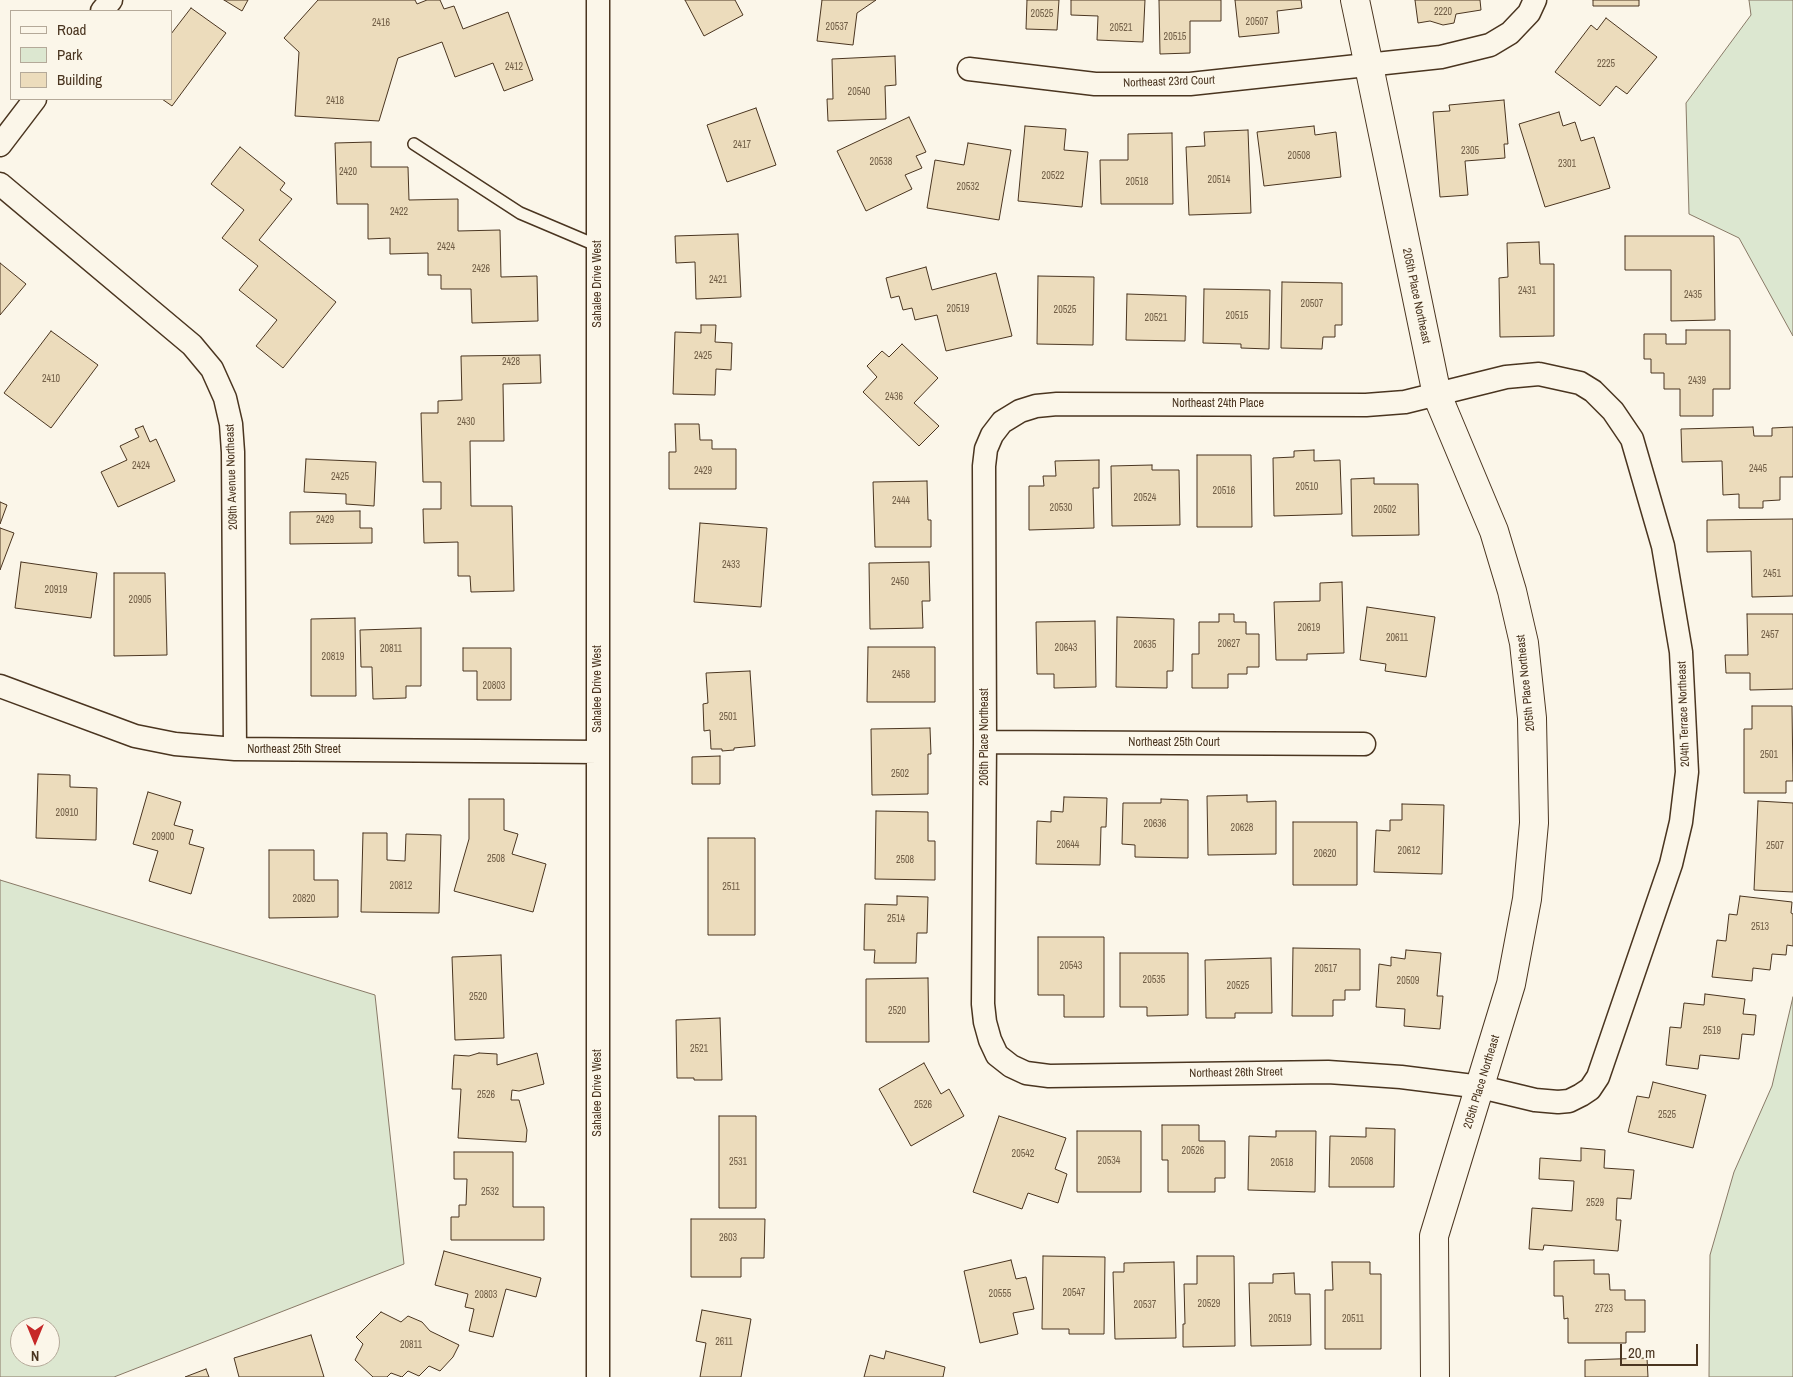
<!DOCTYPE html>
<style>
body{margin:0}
#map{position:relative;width:1793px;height:1377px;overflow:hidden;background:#fbf6e9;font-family:"Archivo Narrow",sans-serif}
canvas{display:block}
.legend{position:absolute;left:10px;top:10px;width:162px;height:90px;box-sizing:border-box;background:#fbf6e9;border:1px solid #b4a999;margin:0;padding:6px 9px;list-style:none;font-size:15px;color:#4a3520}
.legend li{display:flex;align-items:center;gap:10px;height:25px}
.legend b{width:25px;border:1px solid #b4a999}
.north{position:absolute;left:10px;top:1317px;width:50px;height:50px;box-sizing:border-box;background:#fbf6e9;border:1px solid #b4a999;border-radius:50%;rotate:180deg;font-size:14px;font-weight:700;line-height:20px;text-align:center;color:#4a3520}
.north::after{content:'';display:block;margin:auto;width:18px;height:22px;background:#c62828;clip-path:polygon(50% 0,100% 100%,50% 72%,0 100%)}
.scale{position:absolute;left:1620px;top:1344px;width:78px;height:22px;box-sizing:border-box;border:2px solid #4a3520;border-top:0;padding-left:6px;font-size:15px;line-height:18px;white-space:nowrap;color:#4a3520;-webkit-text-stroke:4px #fbf6e9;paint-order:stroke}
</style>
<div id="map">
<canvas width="1793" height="1377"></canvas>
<ul class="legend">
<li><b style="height:6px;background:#fbf6e9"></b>Road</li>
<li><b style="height:14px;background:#dce7d0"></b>Park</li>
<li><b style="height:14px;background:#ecdcbc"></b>Building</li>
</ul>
<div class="north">N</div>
<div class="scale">20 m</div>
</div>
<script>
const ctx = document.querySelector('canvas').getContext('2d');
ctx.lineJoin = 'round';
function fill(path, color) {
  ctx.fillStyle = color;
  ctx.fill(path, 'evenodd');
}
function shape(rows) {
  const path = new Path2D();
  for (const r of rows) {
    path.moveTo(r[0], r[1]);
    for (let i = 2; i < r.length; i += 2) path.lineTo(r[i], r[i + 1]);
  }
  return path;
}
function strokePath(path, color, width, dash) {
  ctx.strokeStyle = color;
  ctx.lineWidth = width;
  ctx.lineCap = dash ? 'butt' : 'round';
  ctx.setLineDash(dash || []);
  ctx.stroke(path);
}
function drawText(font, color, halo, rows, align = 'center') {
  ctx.font = font + ' "Archivo Narrow",sans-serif';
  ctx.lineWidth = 4;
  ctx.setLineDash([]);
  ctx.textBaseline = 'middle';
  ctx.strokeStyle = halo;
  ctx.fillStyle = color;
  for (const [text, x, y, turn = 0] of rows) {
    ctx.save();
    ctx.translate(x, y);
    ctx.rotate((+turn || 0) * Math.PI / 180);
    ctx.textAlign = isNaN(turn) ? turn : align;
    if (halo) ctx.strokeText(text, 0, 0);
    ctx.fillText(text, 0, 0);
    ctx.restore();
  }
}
const green = shape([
 [1749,0,1793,0,1793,336,1739,238,1689,214,1686,103,1751,15,1749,0],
 [0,880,375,995,404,1264,114,1377,0,1377,0,880],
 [20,1327,50,1327,50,1357,20,1357,20,1327],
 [1793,997,1793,1377,1709,1377,1710,1255,1734,1172,1772,1086,1793,997]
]);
fill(green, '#dce7d0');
strokePath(green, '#887966', 1);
const building = shape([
 [224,0,248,0,242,11,224,0],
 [318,0,415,0,417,4,427,0,440,0,444,9,454,6,463,29,508,12,533,80,504,91,493,63,455,77,442,42,398,58,379,121,295,116,299,52,284,38,318,0],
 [685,0,735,0,743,15,704,36,685,0],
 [822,0,876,0,857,13,853,45,817,41,822,0],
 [1027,0,1059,0,1057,30,1026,29,1027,0],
 [1071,0,1145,0,1143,42,1097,40,1098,16,1071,15,1071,0],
 [1159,0,1221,0,1221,21,1190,21,1190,53,1160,54,1159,0],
 [1235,0,1301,0,1302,8,1277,11,1279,33,1239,37,1235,0],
 [1415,0,1480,0,1481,10,1456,14,1454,23,1443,25,1430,21,1418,23,1415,0],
 [1593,0,1639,0,1639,6,1593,6,1593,0],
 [191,8,226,33,172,106,162,99,171,99,171,34,191,8],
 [1606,18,1657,57,1627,94,1616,86,1600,106,1555,72,1591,25,1597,30,1606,18],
 [895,56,896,85,885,86,886,119,828,121,827,99,833,99,832,59,895,56],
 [1504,100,1508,144,1504,144,1505,158,1465,161,1468,195,1440,197,1433,112,1450,111,1449,105,1504,100],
 [756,108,776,165,727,182,707,125,756,108],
 [1559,112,1563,126,1575,122,1581,141,1594,137,1610,188,1545,207,1519,124,1559,112],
 [909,117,926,152,916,156,922,168,905,175,912,189,866,211,837,151,909,117],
 [1025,126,1066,129,1064,150,1088,152,1082,207,1018,201,1025,126],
 [1314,126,1315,135,1336,132,1341,177,1264,186,1257,132,1314,126],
 [1248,130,1251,213,1189,215,1186,147,1205,146,1204,132,1248,130],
 [1172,133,1173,204,1101,204,1100,160,1128,160,1128,134,1172,133],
 [371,142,371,167,408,167,409,200,458,199,458,231,500,230,501,277,537,276,538,321,472,323,471,289,441,289,441,275,428,275,428,253,390,254,390,238,368,239,368,204,337,204,335,143,371,142],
 [968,143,1011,150,999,220,927,208,935,160,964,165,968,143],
 [240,147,285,183,280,190,292,199,259,240,336,302,283,368,256,346,277,320,239,290,258,266,222,238,244,210,211,184,240,147],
 [738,234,741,297,696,299,695,262,676,263,675,236,738,234],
 [1625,236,1714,236,1715,320,1671,321,1671,270,1625,270,1625,236],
 [1539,242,1540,264,1554,264,1554,336,1500,337,1499,278,1508,277,1507,243,1539,242],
 [0,263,26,284,0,315,0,263],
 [926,267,932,290,996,273,1012,336,946,351,937,315,915,320,912,308,903,310,899,296,891,298,886,278,926,267],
 [1038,276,1094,277,1093,345,1037,344,1038,276],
 [1282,282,1342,283,1342,325,1335,325,1335,337,1323,337,1322,349,1281,348,1282,282],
 [1204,289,1270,290,1269,349,1241,348,1241,344,1203,343,1204,289],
 [1127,294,1186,296,1185,341,1126,340,1127,294],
 [701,325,716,325,715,342,732,343,731,370,716,369,715,395,673,394,675,332,701,333,701,325],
 [1686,330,1730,330,1730,389,1713,389,1713,416,1680,416,1680,389,1664,389,1664,373,1651,373,1651,359,1644,359,1644,334,1666,334,1666,344,1686,344,1686,330],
 [51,331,98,365,51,428,4,393,51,331],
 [902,344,938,378,914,403,939,426,919,446,863,392,877,377,867,366,882,351,889,357,902,344],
 [540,355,541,383,503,384,504,441,470,441,471,506,512,506,514,591,471,592,470,576,458,576,458,542,424,543,423,509,441,509,441,482,423,482,421,413,438,413,438,401,462,400,461,356,540,355],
 [675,424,699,424,700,440,712,440,712,449,736,449,736,489,669,489,669,452,676,452,675,424],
 [143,426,150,442,156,439,175,481,118,507,101,472,127,460,120,446,139,437,135,429,143,426],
 [1753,427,1754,436,1772,436,1772,428,1793,427,1793,477,1780,477,1780,500,1763,501,1763,508,1739,508,1739,494,1723,495,1722,461,1682,462,1681,429,1753,427],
 [1314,450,1314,461,1340,460,1342,514,1274,516,1273,458,1294,457,1294,451,1314,450],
 [1197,455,1251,455,1252,527,1197,527,1197,455],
 [306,459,376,462,374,506,346,504,346,494,304,492,306,459],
 [1099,460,1099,488,1093,488,1094,528,1029,530,1029,486,1044,486,1043,476,1056,476,1055,461,1099,460],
 [1152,465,1152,470,1179,470,1180,525,1112,526,1111,466,1152,465],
 [1374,478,1374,484,1418,484,1419,535,1352,536,1351,479,1374,478],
 [927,481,928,520,931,520,931,547,875,547,873,482,927,481],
 [0,502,7,505,0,524,0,502],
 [360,511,360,528,372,528,372,543,290,544,290,512,360,511],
 [1793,519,1793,596,1752,597,1751,551,1707,552,1707,520,1793,519],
 [700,523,767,528,761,607,694,602,700,523],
 [0,528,14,533,0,570,0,528],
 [21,562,97,573,91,618,15,608,21,562],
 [929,562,930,601,922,601,923,628,870,629,869,563,929,562],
 [114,573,165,573,167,655,114,656,114,573],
 [1342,582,1344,653,1307,654,1307,660,1276,660,1274,602,1320,601,1320,583,1342,582],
 [1367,607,1435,617,1426,677,1385,671,1386,664,1360,660,1367,607],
 [1219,614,1234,614,1234,622,1246,622,1246,634,1259,634,1259,667,1247,667,1247,674,1228,674,1228,688,1192,688,1192,654,1199,654,1199,622,1219,622,1219,614],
 [1747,614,1793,614,1793,689,1750,690,1750,673,1726,673,1725,655,1748,655,1747,614],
 [1117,617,1174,619,1173,671,1167,671,1167,688,1116,687,1117,617],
 [355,618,356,696,311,696,311,619,355,618],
 [1095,621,1096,687,1054,688,1054,674,1037,674,1036,622,1095,621],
 [421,628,421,686,406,686,406,698,373,699,372,667,361,667,360,630,421,628],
 [868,647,935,647,935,702,867,702,868,647],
 [463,648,511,648,511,700,477,700,477,671,463,671,463,648],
 [750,671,755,746,734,748,734,750,722,751,722,749,711,749,710,730,704,731,703,704,708,703,706,673,750,671],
 [1752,706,1792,706,1793,781,1786,781,1786,793,1744,793,1744,729,1752,729,1752,706],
 [930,728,931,754,928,754,928,794,872,795,871,729,930,728],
 [720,756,720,784,692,784,692,757,720,756],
 [38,774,70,775,70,787,97,788,96,840,36,838,38,774],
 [148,792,181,802,174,825,193,830,189,844,204,848,191,894,149,881,158,851,133,844,148,792],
 [1247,795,1247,802,1276,801,1276,854,1208,855,1207,796,1247,795],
 [1064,797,1107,798,1106,827,1101,827,1100,865,1036,864,1037,821,1051,822,1051,811,1063,812,1064,797],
 [469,799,504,799,504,830,518,834,512,854,546,864,533,912,454,891,469,839,469,799],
 [1161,799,1188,800,1188,858,1135,857,1135,845,1122,844,1123,803,1161,803,1161,799],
 [1758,801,1793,803,1793,892,1754,890,1758,801],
 [1402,804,1444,805,1442,874,1374,872,1376,830,1390,831,1390,820,1402,820,1402,804],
 [876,811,928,812,928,841,935,841,935,880,875,879,876,811],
 [1293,822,1357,822,1357,885,1293,885,1293,822],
 [363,833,387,833,387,860,405,861,406,834,441,835,439,913,361,912,363,833],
 [708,838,755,838,755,935,708,935,708,838],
 [269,850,314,850,314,880,338,880,338,917,269,918,269,850],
 [897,896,928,897,927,933,917,933,916,963,874,963,875,950,864,950,865,904,897,905,897,896],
 [1740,896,1792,902,1791,913,1793,914,1793,946,1787,945,1786,955,1772,954,1770,970,1753,968,1752,981,1712,977,1717,940,1726,941,1729,914,1737,915,1740,896],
 [1038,937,1104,937,1104,1017,1064,1017,1064,995,1038,995,1038,937],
 [1293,948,1360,949,1360,990,1345,990,1345,1000,1333,1000,1333,1016,1292,1016,1293,948],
 [1406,950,1441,953,1437,996,1443,996,1440,1029,1404,1026,1405,1009,1376,1007,1379,964,1391,966,1391,957,1405,959,1406,950],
 [1120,953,1188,953,1188,1015,1147,1016,1147,1007,1120,1007,1120,953],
 [501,955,504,1038,455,1040,452,957,501,955],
 [1271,958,1272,1013,1235,1013,1235,1018,1206,1018,1205,960,1271,958],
 [928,978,929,1042,866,1042,866,979,928,978],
 [1705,994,1745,999,1743,1014,1756,1015,1754,1035,1742,1034,1739,1059,1700,1055,1698,1069,1666,1065,1670,1027,1681,1028,1684,1003,1704,1005,1705,994],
 [720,1018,722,1080,694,1080,694,1078,677,1078,676,1020,720,1018],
 [479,1053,497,1054,497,1065,537,1053,544,1084,519,1091,512,1090,511,1100,519,1100,527,1130,526,1142,458,1138,461,1089,452,1089,454,1055,469,1056,479,1053],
 [924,1063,941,1094,949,1089,964,1116,911,1146,879,1089,924,1063],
 [1653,1082,1706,1095,1693,1148,1628,1132,1637,1096,1649,1098,1653,1082],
 [719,1116,756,1116,756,1208,719,1208,719,1116],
 [999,1116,1066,1138,1055,1169,1067,1174,1058,1203,1028,1193,1022,1209,973,1192,999,1116],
 [1162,1125,1199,1125,1199,1141,1225,1141,1225,1178,1215,1178,1215,1192,1168,1192,1168,1160,1162,1160,1162,1125],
 [1366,1128,1395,1129,1394,1187,1329,1187,1330,1136,1366,1137,1366,1128],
 [1077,1131,1141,1131,1141,1192,1077,1192,1077,1131],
 [1276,1131,1316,1131,1315,1192,1248,1190,1249,1136,1276,1137,1276,1131],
 [1581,1148,1605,1150,1604,1168,1634,1170,1631,1199,1617,1198,1616,1220,1621,1220,1618,1251,1544,1245,1543,1250,1529,1249,1532,1208,1572,1211,1574,1181,1539,1179,1540,1158,1581,1161,1581,1148],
 [454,1152,513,1152,513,1207,544,1207,544,1240,451,1240,451,1217,459,1217,459,1205,466,1205,467,1179,454,1179,454,1152],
 [691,1219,765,1219,764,1258,741,1258,741,1277,691,1277,691,1219],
 [444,1251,541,1278,536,1297,506,1289,493,1337,469,1331,474,1309,465,1307,468,1294,435,1285,444,1251],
 [1043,1256,1105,1257,1104,1334,1069,1334,1069,1329,1042,1329,1043,1256],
 [1197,1256,1234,1256,1235,1346,1183,1347,1183,1324,1185,1324,1184,1284,1197,1284,1197,1256],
 [1011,1260,1016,1279,1026,1277,1034,1309,1013,1313,1018,1334,980,1343,964,1271,1011,1260],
 [1594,1260,1594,1274,1609,1274,1610,1290,1625,1290,1625,1300,1645,1300,1645,1332,1626,1332,1626,1343,1568,1343,1568,1318,1564,1319,1563,1296,1554,1296,1554,1261,1594,1260],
 [1174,1262,1176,1338,1115,1339,1113,1272,1124,1272,1124,1263,1174,1262],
 [1332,1262,1370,1262,1370,1274,1381,1274,1381,1349,1325,1349,1325,1290,1333,1290,1332,1262],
 [1294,1273,1295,1294,1310,1294,1311,1345,1251,1346,1249,1283,1273,1283,1273,1274,1294,1273],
 [702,1310,751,1319,741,1377,700,1377,706,1343,696,1341,702,1310],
 [381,1312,401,1322,408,1316,422,1322,430,1331,459,1345,453,1357,440,1371,429,1366,419,1376,408,1371,402,1377,391,1373,387,1377,373,1377,355,1360,363,1344,356,1337,381,1312],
 [311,1335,324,1377,239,1377,234,1358,311,1335],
 [886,1351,945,1367,943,1377,864,1377,870,1355,884,1359,886,1351],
 [1647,1358,1648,1377,1585,1377,1585,1360,1647,1358],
 [206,1369,209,1377,185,1377,206,1369]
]);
fill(building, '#ecdcbc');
strokePath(building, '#4a3520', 1);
const lane = shape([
 [414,144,520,213,598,246]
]);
const street = shape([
 [102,11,111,0],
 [969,69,1095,84,1190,84,1441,57,1490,45,1510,33,1529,13,1535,0],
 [0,145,35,99],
 [0,184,192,345,212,369,225,398,231,424,233,452,235,749],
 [1539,374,1580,383,1593,391,1613,411,1632,439,1663,546,1681,652,1687,772,1681,822,1671,864,1598,1077,1590,1089,1581,1095,1569,1101,1558,1102,1535,1100,1481,1087,1401,1077,1328,1072,1049,1076,1026,1073,1011,1066,997,1055,990,1040,985,1022,983,1004,985,742,984,466,986,449,992,435,1002,422,1020,411,1036,406,1057,404,1366,405,1405,402,1506,377,1539,374],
 [0,686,135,736,175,744,235,749,598,752],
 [985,742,1364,744],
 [598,1377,598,0]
]);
const secondary = shape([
 [1355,0,1369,66,1437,395,1494,531,1512,591,1524,643,1532,718,1534,823,1527,899,1511,984,1434,1236,1435,1377]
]);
strokePath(lane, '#4a3520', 14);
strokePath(street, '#4a3520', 25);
strokePath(secondary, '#4a3520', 30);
strokePath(lane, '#fbf6e9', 11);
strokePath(street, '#fbf6e9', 22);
strokePath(secondary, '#fbf6e9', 28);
drawText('10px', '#725f47', null, [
 ["2220",1443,12],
 ["20525",1042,14],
 ["20507",1257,22],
 ["2416",381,23],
 ["20537",837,27],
 ["20521",1121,28],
 ["20515",1175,37],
 ["2225",1606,64],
 ["2412",514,67],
 ["20540",859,92],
 ["2418",335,101],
 ["2417",742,145],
 ["2305",1470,151],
 ["20508",1299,156],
 ["20538",881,162],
 ["2301",1567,164],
 ["2420",348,172],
 ["20522",1053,176],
 ["20514",1219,180],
 ["20518",1137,182],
 ["20532",968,187],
 ["2422",399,212],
 ["2424",446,247],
 ["2426",481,269],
 ["2421",718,280],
 ["2431",1527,291],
 ["2435",1693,295],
 ["20507",1312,304],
 ["20519",958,309],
 ["20525",1065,310],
 ["20515",1237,316],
 ["20521",1156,318],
 ["2425",703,356],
 ["2428",511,362],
 ["2410",51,379],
 ["2439",1697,381],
 ["2436",894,397],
 ["2430",466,422],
 ["2424",141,466],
 ["2445",1758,469],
 ["2429",703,471],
 ["2425",340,477],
 ["20510",1307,487],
 ["20516",1224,491],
 ["20524",1145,498],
 ["2444",901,501],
 ["20530",1061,508],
 ["20502",1385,510],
 ["2429",325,520],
 ["2433",731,565],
 ["2451",1772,574],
 ["2450",900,582],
 ["20919",56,590],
 ["20905",140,600],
 ["20619",1309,628],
 ["2457",1770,635],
 ["20611",1397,638],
 ["20627",1229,644],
 ["20635",1145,645],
 ["20643",1066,648],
 ["20811",391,649],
 ["20819",333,657],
 ["2458",901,675],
 ["20803",494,686],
 ["2501",728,717],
 ["2501",1769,755],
 ["2502",900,774],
 ["20910",67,813],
 ["20636",1155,824],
 ["20628",1242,828],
 ["20900",163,837],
 ["20644",1068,845],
 ["2507",1775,846],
 ["20612",1409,851],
 ["20620",1325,854],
 ["2508",496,859],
 ["2508",905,860],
 ["20812",401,886],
 ["2511",731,887],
 ["20820",304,899],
 ["2514",896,919],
 ["2513",1760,927],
 ["20543",1071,966],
 ["20517",1326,969],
 ["20535",1154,980],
 ["20509",1408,981],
 ["20525",1238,986],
 ["2520",478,997],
 ["2520",897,1011],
 ["2519",1712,1031],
 ["2521",699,1049],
 ["2526",486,1095],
 ["2526",923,1105],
 ["2525",1667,1115],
 ["20526",1193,1151],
 ["20542",1023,1154],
 ["20534",1109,1161],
 ["2531",738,1162],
 ["20508",1362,1162],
 ["20518",1282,1163],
 ["2532",490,1192],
 ["2529",1595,1203],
 ["2603",728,1238],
 ["20547",1074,1293],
 ["20555",1000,1294],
 ["20803",486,1295],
 ["20529",1209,1304],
 ["20537",1145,1305],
 ["2723",1604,1309],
 ["20519",1280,1319],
 ["20511",1353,1319],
 ["2611",724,1342],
 ["20811",411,1345]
]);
drawText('12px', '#4a3520', '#fbf6e9', [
 ["Northeast 23rd Court",1169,82,-2],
 ["Sahalee Drive West",598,284,-90],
 ["205th Place Northeast",1416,296,78],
 ["Northeast 24th Place",1218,404],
 ["209th Avenue Northeast",232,477,-92],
 ["205th Place Northeast",1526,683,-96],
 ["Sahalee Drive West",598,689,-90],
 ["204th Terrace Northeast",1684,714,-92],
 ["206th Place Northeast",985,737,-90],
 ["Northeast 25th Court",1174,743],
 ["Northeast 25th Street",294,750],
 ["Northeast 26th Street",1236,1073,-1],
 ["205th Place Northeast",1482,1082,-73],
 ["Sahalee Drive West",598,1093,-90]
]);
</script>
